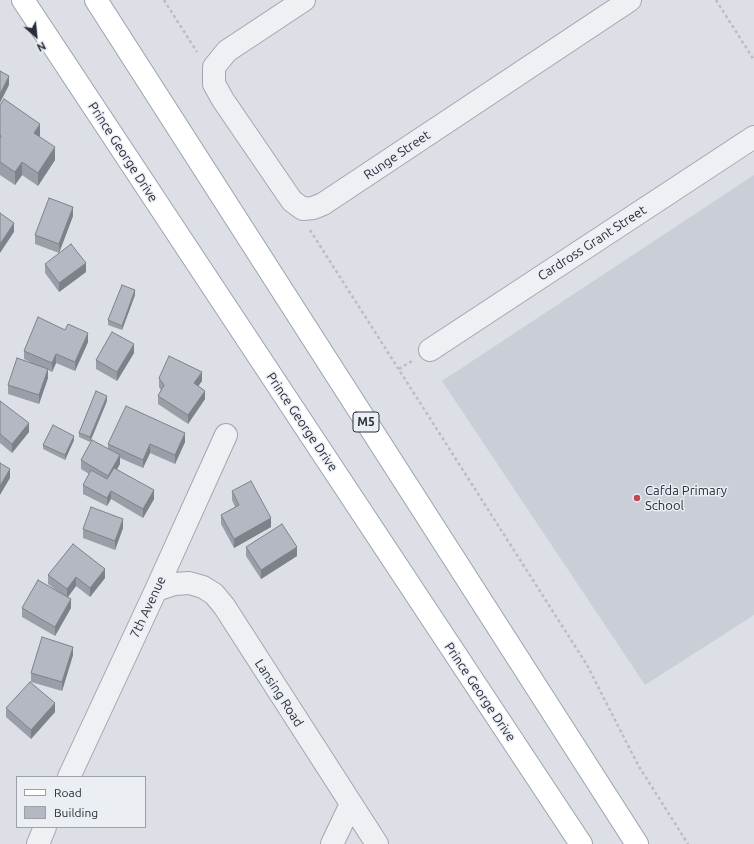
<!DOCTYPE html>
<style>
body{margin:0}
#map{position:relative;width:754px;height:844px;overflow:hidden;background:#dcdfe5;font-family:Ubuntu,sans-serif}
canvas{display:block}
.legend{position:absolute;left:16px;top:776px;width:130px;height:52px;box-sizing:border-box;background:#ebeef3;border:1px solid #9ca1a9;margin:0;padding:5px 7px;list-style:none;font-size:12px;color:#262d3b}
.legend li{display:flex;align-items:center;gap:8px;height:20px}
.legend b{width:20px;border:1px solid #9ca1a9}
.north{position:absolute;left:16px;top:16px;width:40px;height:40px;-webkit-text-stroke:3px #ebeef3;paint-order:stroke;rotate:153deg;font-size:11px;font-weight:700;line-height:16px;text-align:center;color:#262d3b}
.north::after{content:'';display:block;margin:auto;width:14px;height:18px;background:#262d3b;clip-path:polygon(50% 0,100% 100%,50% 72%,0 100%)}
</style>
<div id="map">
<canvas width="754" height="844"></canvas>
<ul class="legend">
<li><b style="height:5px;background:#fff"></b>Road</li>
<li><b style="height:11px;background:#b3b8c2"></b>Building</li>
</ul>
<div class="north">N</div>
</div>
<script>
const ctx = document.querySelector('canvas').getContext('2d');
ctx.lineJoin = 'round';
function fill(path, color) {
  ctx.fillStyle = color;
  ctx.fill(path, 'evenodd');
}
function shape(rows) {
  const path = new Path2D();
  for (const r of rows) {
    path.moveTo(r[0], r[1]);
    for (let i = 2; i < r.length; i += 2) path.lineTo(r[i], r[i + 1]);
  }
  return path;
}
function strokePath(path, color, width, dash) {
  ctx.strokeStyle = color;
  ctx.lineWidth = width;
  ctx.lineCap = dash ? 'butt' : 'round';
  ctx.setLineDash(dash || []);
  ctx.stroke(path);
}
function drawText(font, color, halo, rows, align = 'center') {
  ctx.font = font + ' Ubuntu,sans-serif';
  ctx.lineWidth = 3;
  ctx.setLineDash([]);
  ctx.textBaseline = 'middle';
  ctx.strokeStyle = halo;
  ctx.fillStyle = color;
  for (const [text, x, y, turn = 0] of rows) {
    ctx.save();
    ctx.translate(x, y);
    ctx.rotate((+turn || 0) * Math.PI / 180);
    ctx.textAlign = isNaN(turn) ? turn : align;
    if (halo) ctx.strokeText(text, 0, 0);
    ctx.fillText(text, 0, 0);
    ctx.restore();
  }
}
fill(shape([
 [754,175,754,615,645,685,442,381]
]), '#caced7');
const minor = shape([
 [304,0,227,51,214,67,214,84,223,100,292,201,303,209,313,208,323,204,630,0],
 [430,350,754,137],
 [156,590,174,584,189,583,203,587,214,594,224,606,377,844],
 [69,777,156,590,226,435],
 [38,844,45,827],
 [332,844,351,804]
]);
const major = shape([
 [23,0,581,844],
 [96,0,637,844]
]);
strokePath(minor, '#a2a6af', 24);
strokePath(major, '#9ba4b1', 24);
strokePath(shape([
 [164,0,197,52],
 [716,0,754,60],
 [310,230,587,665,638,765,688,844],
 [399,369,412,361]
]), '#babdc4', 2.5, [3, 3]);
strokePath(minor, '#eef0f4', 22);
strokePath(major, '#fff', 22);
fill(shape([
 [0,105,40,137,55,160,38,186,22,175,15,185,0,175],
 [73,216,59,253,35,244,35,235],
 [45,264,86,272,59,292,45,273],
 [135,295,122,330,108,325,108,320],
 [88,342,75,371,56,363,52,372,48,370,48,378,39,404,8,394,8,385,30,362,24,359,24,351],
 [134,353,117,381,96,369,96,360],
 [159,378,202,381,198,386,205,399,188,424,158,404,158,396,161,390,159,387],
 [0,401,29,432,12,453,0,443],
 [107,401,90,442,79,437,79,433],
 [74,440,65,460,43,449,43,445],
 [185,442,175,464,150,453,143,468,120,458,120,464,117,469,154,499,143,518,111,499,107,506,83,494,83,485,89,474,81,469,81,460,108,449,108,444],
 [232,491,271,527,234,548,221,524,221,515,235,507,232,500],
 [123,528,115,550,83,538,83,529],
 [246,547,297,556,261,579,246,556],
 [48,575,105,578,90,597,76,586,68,597,71,608,55,636,22,617,22,608,59,592,48,584],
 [73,655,62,691,31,682,31,673],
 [6,708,55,712,31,739,6,717]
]), '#9a9ea7');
fill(shape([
 [9,76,9,85,0,103,0,94],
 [40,124,40,136,34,146,34,133],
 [55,147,55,160,38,186,38,173],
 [22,162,22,175,15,185,15,172],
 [73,207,73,216,59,253,59,244],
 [14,223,14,232,0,253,0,244],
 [86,263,86,272,59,292,59,283],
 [135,290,135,295,122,330,122,326],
 [88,333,88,342,75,371,75,362],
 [134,344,134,353,117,381,117,372],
 [56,354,56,363,52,372,52,363],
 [48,369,48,378,39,404,39,395],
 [202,372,202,381,194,392,194,383],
 [205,391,205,399,188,424,188,415],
 [107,396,107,401,90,442,90,437],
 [29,423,29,432,12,453,12,444],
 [185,433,185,442,175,464,175,455],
 [74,436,74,440,65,460,65,455],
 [150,444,150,453,143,468,143,460],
 [120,455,120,464,108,484,108,476],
 [10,469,10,478,0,495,0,486],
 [154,490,154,499,143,518,143,509],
 [111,491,111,499,107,506,107,498],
 [271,518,271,527,234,548,234,539],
 [123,519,123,528,115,550,115,541],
 [297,547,297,556,261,579,261,570],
 [105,569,105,578,90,597,90,588],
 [76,577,76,586,67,598,67,589],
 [71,599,71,608,55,636,55,627],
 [73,647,73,655,62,691,62,682],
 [55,703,55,712,31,739,31,730]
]), '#7d8188');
const building = shape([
 [0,71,9,76,0,94,0,71],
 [4,99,40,124,34,133,55,147,38,173,22,162,15,172,0,162,0,138,1,136,0,135,0,105,4,99],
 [49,198,73,207,59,244,35,235,49,198],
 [0,213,14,223,0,244,0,213],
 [71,244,86,263,59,283,45,264,71,244],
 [122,285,135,290,122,326,108,320,122,285],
 [38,317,65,330,68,324,88,333,75,362,56,354,52,363,24,351,38,317],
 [112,332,134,344,117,372,96,360,112,332],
 [169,356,202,372,194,383,205,391,188,415,158,396,164,385,159,378,169,356],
 [17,358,48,369,39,395,8,385,17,358],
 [96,391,107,396,90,437,79,433,96,391],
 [0,401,29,423,12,444,0,434,0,401],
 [126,406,185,433,175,455,150,444,143,460,108,444,126,406],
 [53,425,74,436,65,455,43,445,53,425],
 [92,440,120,455,108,476,81,460,92,440],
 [0,463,10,469,0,486,0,463],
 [114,468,154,490,143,509,111,491,107,498,83,485,91,470,107,479,114,468],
 [251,481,271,518,234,539,221,515,239,505,232,491,251,481],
 [91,507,123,519,115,541,83,529,91,507],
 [282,524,297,547,261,570,246,547,282,524],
 [73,544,105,569,90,588,76,577,67,589,48,575,73,544],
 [38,580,71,599,55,627,22,608,38,580],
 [42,637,73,647,62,682,31,673,42,637],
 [30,682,55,703,31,730,6,708,30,682]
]);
fill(building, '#b3b8c2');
strokePath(building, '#7d8188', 1);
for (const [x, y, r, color] of [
 [637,498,4,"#c94255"]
]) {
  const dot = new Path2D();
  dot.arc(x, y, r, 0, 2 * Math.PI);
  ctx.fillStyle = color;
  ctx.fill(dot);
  strokePath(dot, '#ebeef3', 1.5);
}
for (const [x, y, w] of [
 [366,422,26]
]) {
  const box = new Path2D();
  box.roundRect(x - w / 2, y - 10, w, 20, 3);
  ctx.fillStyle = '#ebeef3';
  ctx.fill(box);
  strokePath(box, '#262d3b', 1);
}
drawText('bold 12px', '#262d3b', null, [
 ["M5",366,422]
]);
drawText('13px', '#262d3b', '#ebeef3', [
 ["Prince George Drive",123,152,57],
 ["Runge Street",397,155,-34],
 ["Cardross Grant Street",592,243,-33],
 ["Prince George Drive",302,422,56],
 ["7th Avenue",148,607,-65],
 ["Prince George Drive",480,692,56],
 ["Lansing Road",279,693,57]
]);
drawText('13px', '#262d3b', '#ebeef3', [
 ["Cafda Primary",645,491],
 ["School",645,506]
], 'left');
</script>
